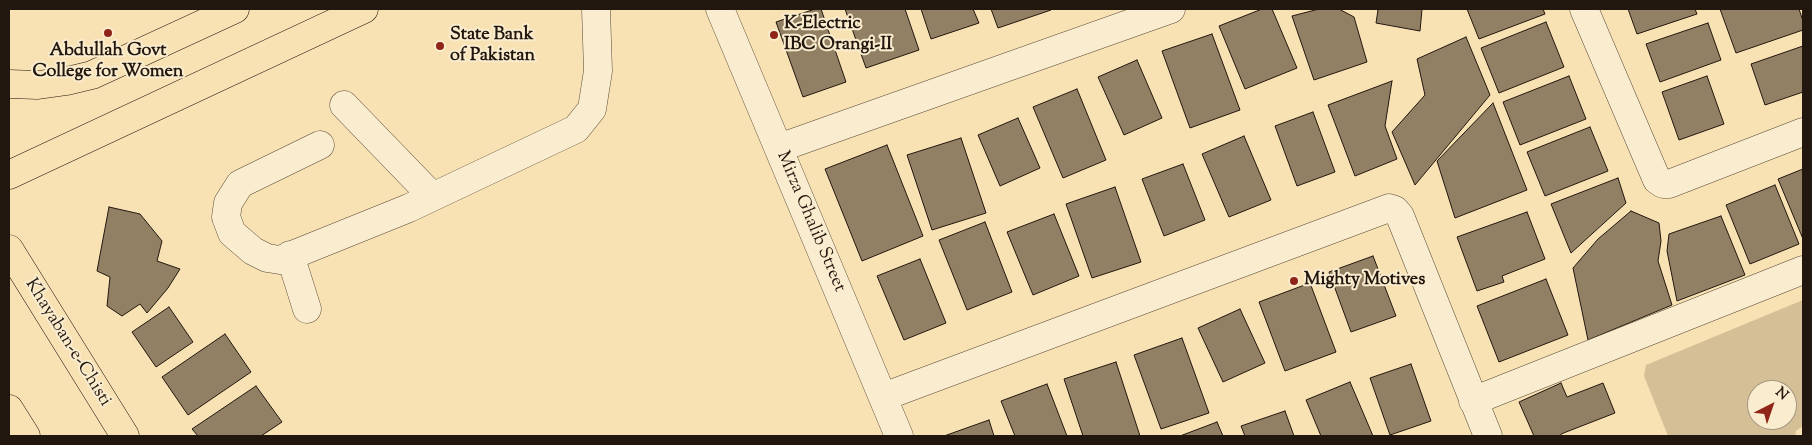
<!DOCTYPE html>
<style>
body{margin:0}
#map{position:relative;width:1812px;height:445px;overflow:hidden;background:#f8e1b3;font-family:"Sorts Mill Goudy",serif}
canvas{display:block}
.frame{position:absolute;inset:0;border:10px solid #22170f;pointer-events:none}
.north{position:absolute;left:1747px;top:380px;width:50px;height:50px;box-sizing:border-box;background:#faecce;border:1px solid #a49782;border-radius:50%;rotate:41deg;font-size:14px;font-weight:700;line-height:20px;text-align:center;color:#22170f}
.north::after{content:'';display:block;margin:auto;width:18px;height:22px;background:#8f2418;clip-path:polygon(50% 0,100% 100%,50% 72%,0 100%)}
</style>
<div id="map">
<canvas width="1812" height="445"></canvas>
<div class="frame"></div>
<div class="north">N</div>
</div>
<script>
const ctx = document.querySelector('canvas').getContext('2d');
ctx.lineJoin = 'round';
function fill(path, color) {
  ctx.fillStyle = color;
  ctx.fill(path, 'evenodd');
}
function shape(rows) {
  const path = new Path2D();
  for (const r of rows) {
    path.moveTo(r[0], r[1]);
    for (let i = 2; i < r.length; i += 2) path.lineTo(r[i], r[i + 1]);
  }
  return path;
}
function strokePath(path, color, width, dash) {
  ctx.strokeStyle = color;
  ctx.lineWidth = width;
  ctx.lineCap = dash ? 'butt' : 'round';
  ctx.setLineDash(dash || []);
  ctx.stroke(path);
}
function drawText(font, color, halo, rows, align = 'center') {
  ctx.font = font + ' "Sorts Mill Goudy",serif';
  ctx.lineWidth = 4;
  ctx.setLineDash([]);
  ctx.textBaseline = 'middle';
  ctx.strokeStyle = halo;
  ctx.fillStyle = color;
  for (const [text, x, y, turn = 0] of rows) {
    ctx.save();
    ctx.translate(x, y);
    ctx.rotate((+turn || 0) * Math.PI / 180);
    ctx.textAlign = isNaN(turn) ? turn : align;
    if (halo) ctx.strokeText(text, 0, 0);
    ctx.fillText(text, 0, 0);
    ctx.restore();
  }
}
fill(shape([
 [1803,300,1803,426,1796,431,1795,436,1668,436,1644,376,1646,365],
 [1757,390,1787,390,1787,420,1757,420]
]), '#d4bf97');
const building = shape([
 [815,9,821,9,846,82,803,97,776,22,815,9],
 [845,9,905,9,919,50,866,68,845,9],
 [921,9,973,9,979,23,931,39,921,9],
 [991,9,1051,9,1051,10,998,28,991,9],
 [1262,9,1272,9,1297,68,1245,89,1219,26,1262,9],
 [1319,9,1339,9,1354,17,1367,62,1314,80,1292,16,1319,9],
 [1375,9,1422,9,1420,31,1376,23,1378,10,1375,9],
 [1467,9,1543,9,1545,14,1479,39,1467,9],
 [1628,9,1695,9,1697,14,1637,34,1628,9],
 [1720,9,1799,9,1803,21,1803,30,1736,53,1720,9],
 [1546,22,1564,67,1499,93,1481,48,1546,22],
 [1708,23,1721,60,1660,82,1646,44,1708,23],
 [1212,34,1240,110,1190,128,1162,51,1212,34],
 [1466,37,1490,95,1415,185,1392,132,1425,95,1417,59,1466,37],
 [1803,46,1803,92,1765,105,1751,64,1803,46],
 [1137,60,1162,118,1124,135,1098,77,1137,60],
 [1569,76,1586,119,1520,145,1503,102,1569,76],
 [1707,76,1724,124,1679,140,1662,92,1707,76],
 [1392,81,1385,126,1397,159,1355,176,1328,105,1392,81],
 [1077,89,1106,160,1063,178,1033,107,1077,89],
 [1493,103,1527,190,1455,218,1437,161,1493,103],
 [1313,112,1335,172,1297,186,1275,126,1313,112],
 [1018,118,1040,168,1000,186,978,135,1018,118],
 [1590,127,1608,171,1545,196,1527,152,1590,127],
 [1244,136,1271,200,1229,217,1202,154,1244,136],
 [961,138,986,213,932,230,907,155,961,138],
 [887,145,923,236,862,261,825,169,887,145],
 [1183,164,1205,220,1164,236,1142,179,1183,164],
 [1803,169,1803,239,1778,179,1803,169],
 [1618,178,1626,203,1571,253,1551,204,1618,178],
 [1775,185,1799,244,1750,264,1726,205,1775,185],
 [1115,187,1141,262,1092,278,1066,204,1115,187],
 [109,207,140,214,162,241,157,261,180,269,168,288,147,313,140,304,122,316,107,306,110,277,97,271,109,207],
 [1631,211,1659,223,1661,241,1658,261,1672,305,1588,340,1573,268,1598,239,1631,211],
 [1527,212,1545,259,1502,276,1504,282,1477,291,1457,237,1527,212],
 [1054,214,1079,276,1033,295,1007,232,1054,214],
 [1721,216,1745,275,1677,301,1667,251,1669,234,1721,216],
 [985,222,1012,292,967,310,939,240,985,222],
 [1373,256,1396,316,1351,332,1329,272,1373,256],
 [920,259,946,323,904,340,877,276,920,259],
 [1546,279,1568,335,1499,362,1477,306,1546,279],
 [1310,283,1336,352,1285,371,1259,302,1310,283],
 [169,307,193,342,156,367,132,332,169,307],
 [1240,309,1265,363,1223,382,1198,328,1240,309],
 [225,334,251,372,188,415,162,377,225,334],
 [1182,338,1209,413,1161,429,1134,355,1182,338],
 [1116,362,1140,436,1083,436,1064,379,1116,362],
 [1411,364,1431,421,1390,435,1370,378,1411,364],
 [1350,382,1373,436,1321,436,1306,400,1350,382],
 [1561,383,1567,397,1603,383,1615,413,1561,434,1561,436,1534,436,1519,402,1561,383],
 [1047,384,1067,436,1015,436,1001,401,1047,384],
 [256,386,282,422,261,436,198,436,192,429,256,386],
 [1285,411,1294,436,1245,436,1241,426,1285,411],
 [989,420,994,436,944,436,989,420],
 [1217,422,1223,436,1180,436,1217,422]
]);
fill(building, '#918064');
strokePath(building, '#22170f', 1);
const minor = shape([
 [720,9,899,436],
 [1584,9,1657,180,1663,184,1669,184,1803,132],
 [344,105,432,196],
 [320,145,240,184,228,203,226,217,232,233,253,251,267,258,280,260,409,208,576,129,592,109,598,71,596,9],
 [779,148,1171,9],
 [290,255,307,309],
 [883,397,1389,208,1395,210,1400,216,1488,436],
 [1473,401,1803,270]
]);
const major = shape([
 [9,84,38,85,67,81,92,75,235,9],
 [9,175,364,9],
 [9,249,125,436],
 [9,409,26,436]
]);
strokePath(minor, '#584a38', 29);
strokePath(major, '#22170f', 29);
strokePath(minor, '#faecce', 28);
strokePath(major, '#f8e1b3', 28);
for (const [x, y, r, color] of [
 [108,33,5,"#8f2418"],
 [774,35,5,"#8f2418"],
 [440,46,5,"#8f2418"],
 [1294,281,5,"#8f2418"]
]) {
  const dot = new Path2D();
  dot.arc(x, y, r, 0, 2 * Math.PI);
  ctx.fillStyle = color;
  ctx.fill(dot);
  strokePath(dot, '#faecce', 2);
}
drawText('bold 18px', '#22170f', '#faecce', [
 ["K-Electric",784,25],
 ["IBC Orangi-II",784,46],
 ["State Bank",450,36],
 ["of Pakistan",450,57],
 ["Abdullah Govt",108,52,"center"],
 ["College for Women",108,73,"center"],
 ["Mighty Motives",1304,281]
], 'left');
drawText('18px', '#22170f', '#faecce', [
 ["Mirza Ghalib Street",810,222,67],
 ["Khayaban-e-Chisti",67,343,58]
]);
</script>
